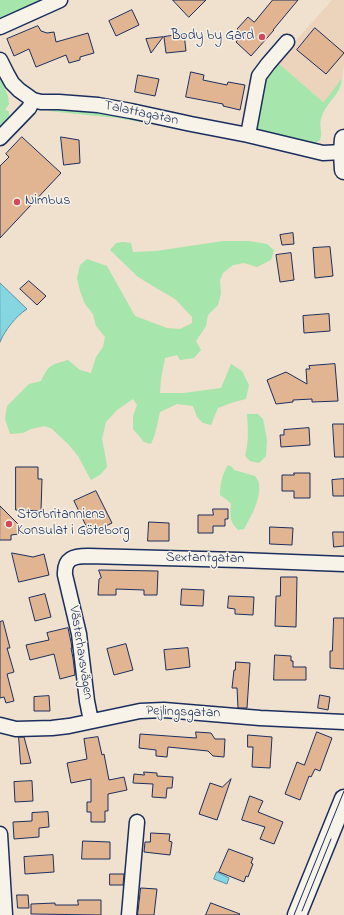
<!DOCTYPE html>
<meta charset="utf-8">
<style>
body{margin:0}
canvas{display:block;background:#f0e0ce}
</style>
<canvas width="344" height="915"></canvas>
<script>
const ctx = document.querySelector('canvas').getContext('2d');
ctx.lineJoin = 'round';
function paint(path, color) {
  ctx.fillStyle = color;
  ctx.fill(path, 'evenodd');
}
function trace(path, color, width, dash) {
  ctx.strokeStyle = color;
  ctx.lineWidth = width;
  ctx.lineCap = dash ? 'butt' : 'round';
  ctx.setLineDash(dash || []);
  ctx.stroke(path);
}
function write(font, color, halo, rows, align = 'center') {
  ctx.font = font + ' "Indie Flower",sans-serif';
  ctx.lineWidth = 3;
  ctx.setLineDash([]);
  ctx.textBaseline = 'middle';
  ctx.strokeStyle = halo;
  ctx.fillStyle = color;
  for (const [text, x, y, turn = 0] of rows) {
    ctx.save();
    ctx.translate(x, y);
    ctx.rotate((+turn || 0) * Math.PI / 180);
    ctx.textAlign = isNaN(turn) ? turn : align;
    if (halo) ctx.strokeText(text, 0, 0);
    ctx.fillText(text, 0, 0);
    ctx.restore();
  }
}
const built = new Path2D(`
 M 332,0 L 344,0 L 344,64 L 342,78 L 327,98 L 323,102 L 277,62 L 282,56 Z`);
const green = new Path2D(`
 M 0,0 L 51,0 L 0,24 Z
 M 277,62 L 323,102 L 327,98 L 342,78 C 341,95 327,101 322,116 C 318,125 323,132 320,140 L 316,143 L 306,141 L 253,128 L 265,78 Z
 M 0,77 L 8,96 L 9,104 L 5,110 L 9,111 L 9,116 L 0,126 Z
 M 52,108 L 83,108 L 182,129 L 117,118 L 48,111 Z
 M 223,241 L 249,241 L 267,244 L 274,250 L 271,260 L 257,267 L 244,263 L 233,265 L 223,273 L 220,280 L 221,293 L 218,305 L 208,315 L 206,326 L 196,341 L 201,350 L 194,358 L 180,360 L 177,355 L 165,358 L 161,379 L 160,393 L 184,393 L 221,388 L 231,364 L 242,371 L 249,385 L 246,399 L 234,402 L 218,408 L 211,425 L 203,423 L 197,417 L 193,406 L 177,404 L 160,412 L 155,434 L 151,444 L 144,442 L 133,429 L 133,416 L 137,405 L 133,399 L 117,410 L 106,422 L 102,439 L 105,454 L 107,467 L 100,475 L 91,480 L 78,456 L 69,445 L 52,429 L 45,426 L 31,429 L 23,433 L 10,434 L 5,419 L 7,406 L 29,384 L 41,381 C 49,364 51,365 68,360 L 80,370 L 91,373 L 96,357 L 103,347 L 105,337 L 96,326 L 93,314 L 85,304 L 80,291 L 77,278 L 80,265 L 87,259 L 107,266 L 135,316 L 167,328 L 180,329 L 192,323 L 192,317 L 175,299 L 146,282 L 137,276 L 110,250 L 116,243 L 123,242 L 131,243 L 133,252 L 156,251 Z
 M 247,414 L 258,414 L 263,419 L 265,429 L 267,440 L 266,456 L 259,463 L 250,461 L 245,456 C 249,441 248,430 247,414 Z
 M 228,465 L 232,467 L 234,470 L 255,476 C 257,479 259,481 259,484 C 261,500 251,516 244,529 L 238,530 C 229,521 230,516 231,504 L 227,500 L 220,495 C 220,484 222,475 228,465 Z`);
const water = new Path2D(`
 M 0,283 L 27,309 C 16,316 5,330 0,342 Z
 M 217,872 L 229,878 L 227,884 L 214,879 Z`);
const building = new Path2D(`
 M 173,0 L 206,0 L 189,17 Z
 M 273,0 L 298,0 L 273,30 L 274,30 L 251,56 L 236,42 L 243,34 L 237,29 L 248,17 L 254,22 Z
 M 132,10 L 139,25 L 116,36 L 109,21 Z
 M 38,26 L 41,31 L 47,33 L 54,32 L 56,42 L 88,33 L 94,53 L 80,57 L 80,60 L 69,63 L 66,55 L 36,67 L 29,49 L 14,56 L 7,39 Z
 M 315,28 L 344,53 L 326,74 L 297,50 Z
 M 184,34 L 186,51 L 166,53 L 164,37 Z
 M 163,37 L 151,53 L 146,39 Z
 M 191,72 L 204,75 L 203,80 L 227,85 L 228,82 L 245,85 L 240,110 L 223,106 L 223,104 L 186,97 Z
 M 138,75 L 159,79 L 155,96 L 135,92 Z
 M 22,137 L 61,173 L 0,238 L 0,166 L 9,157 L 6,154 Z
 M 61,137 L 79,140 L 80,163 L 64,165 Z
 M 293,233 L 294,244 L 282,245 L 280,235 Z
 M 330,247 L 333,276 L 315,278 L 313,248 Z
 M 291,253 L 294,280 L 280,282 L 276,255 Z
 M 29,281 L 46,296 L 37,305 L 20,289 Z
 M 329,314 L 330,331 L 304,333 L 303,316 Z
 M 335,364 L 338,401 L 312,402 L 312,399 L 293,400 L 293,402 L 276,404 L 267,380 L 286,372 L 307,384 L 306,369 L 310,369 L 309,366 Z
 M 333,424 L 344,424 L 344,457 L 335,457 Z
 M 309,428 L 310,445 L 281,447 L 280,435 L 284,435 L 284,430 Z
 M 16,467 L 38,467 L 38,479 L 42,479 L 41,511 L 16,510 Z
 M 294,473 L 310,473 L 310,498 L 294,498 L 294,491 L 282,491 L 282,475 L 294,475 Z
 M 344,479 L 344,496 L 333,496 L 332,480 Z
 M 96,491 L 112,523 L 90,534 L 74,501 Z
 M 0,506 L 19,525 L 19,534 L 11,535 L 11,540 L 0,540 Z
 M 213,509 L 228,509 L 228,519 L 225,519 L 225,526 L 213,526 L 213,533 L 198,533 L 198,515 L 213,515 Z
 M 149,522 L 169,523 L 169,541 L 148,541 Z
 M 270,527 L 293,528 L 292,545 L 270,544 Z
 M 333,532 L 344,532 L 344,546 L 334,547 Z
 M 12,553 L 33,557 L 44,554 L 49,575 L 19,582 Z
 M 99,570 L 158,571 L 157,595 L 144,595 L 144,590 L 116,589 L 116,595 L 98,595 L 99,579 L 101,578 Z
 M 281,577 L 297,577 L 296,627 L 275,626 L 276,596 L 280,596 Z
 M 182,589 L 204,590 L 203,606 L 181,605 Z
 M 45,594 L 51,617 L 35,621 L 29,598 Z
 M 229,596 L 254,597 L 253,615 L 235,614 L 235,609 L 228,608 Z
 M 334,618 L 344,618 L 344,669 L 330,668 L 330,651 L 332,651 Z
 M 3,621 L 10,648 L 7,648 L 14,672 L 7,674 L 14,701 L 6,703 L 4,697 L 0,698 L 0,622 Z
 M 68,628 L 71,642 L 72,648 L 71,648 L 73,658 L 75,675 L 60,679 L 54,654 L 30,660 L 26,645 L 49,640 L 47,633 Z
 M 126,644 L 133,670 L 114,675 L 107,649 Z
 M 188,648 L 190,667 L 166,670 L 164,650 Z
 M 275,655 L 291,656 L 291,661 L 293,661 L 293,667 L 306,667 L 306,680 L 274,680 Z
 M 236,662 L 250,663 L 247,708 L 238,708 L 237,688 L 232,688 L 234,670 L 235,670 Z
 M 320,695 L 330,697 L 328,710 L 318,708 Z
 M 49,696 L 50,711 L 34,711 L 34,697 Z
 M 196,732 L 211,733 L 215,739 L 225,739 L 224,757 L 213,756 L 208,751 L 168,747 L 167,757 L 156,756 L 156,750 L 139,748 L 140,734 L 196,738 Z
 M 317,732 L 332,738 L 320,771 L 315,769 L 311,777 L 309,776 L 300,800 L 285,794 L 297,762 L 304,765 Z
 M 248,735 L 272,737 L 270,768 L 252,767 L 253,747 L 248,747 Z
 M 19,737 L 24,737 L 31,763 L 21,764 Z
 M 98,737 L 102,755 L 104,754 L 109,780 L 124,777 L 127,790 L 108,794 L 108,811 L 105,811 L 105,822 L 91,822 L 91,812 L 87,812 L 87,802 L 91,802 L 91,779 L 71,783 L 67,763 L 87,759 L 84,739 Z
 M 144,772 L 157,773 L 157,776 L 173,777 L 172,788 L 167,788 L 166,798 L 152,797 L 153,784 L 133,783 L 134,774 L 144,775 Z
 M 231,779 L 217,820 L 199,814 L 210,783 L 222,787 Z
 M 32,781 L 33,801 L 15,802 L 14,782 Z
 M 250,796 L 263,801 L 258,812 L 283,822 L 274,844 L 260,839 L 265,827 L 242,820 Z
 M 48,812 L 49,827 L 39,828 L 39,837 L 14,839 L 13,822 L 32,821 L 32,813 Z
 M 151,833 L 170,834 L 169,841 L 172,842 L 170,855 L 144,852 L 145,842 L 150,842 Z
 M 83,841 L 110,842 L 110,859 L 82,859 Z
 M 229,849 L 253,858 L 251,863 L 253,864 L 248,877 L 246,876 L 244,882 L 219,872 Z
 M 53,855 L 54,872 L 25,874 L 24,857 Z
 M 110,874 L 124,874 L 123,885 L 110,885 Z
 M 141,888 L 157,889 L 154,915 L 138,915 Z
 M 17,895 L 28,895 L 29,908 L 18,908 Z
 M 78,900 L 101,900 L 101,915 L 31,914 L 31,904 L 55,903 L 55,905 L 78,905 Z
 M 211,903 L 240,914 L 239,915 L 206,915 Z`);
const minor = new Path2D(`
 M 0,27 L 60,0
 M 0,60 L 7,74 L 12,83 L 19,90 L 33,100 L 41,102 L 59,102 L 98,105 L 131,111 L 191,124 L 248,135 L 323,153 L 343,152
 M 248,135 L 259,76 L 268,64 L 287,42
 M 0,138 L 29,108 L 33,100
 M 91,721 L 87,701 L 79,634 L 65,575 C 64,558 74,556 88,556 L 239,560 L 344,564
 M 0,725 L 16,729 L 52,728 L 69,726 L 140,711 L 164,710 L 260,718 L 344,722
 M 0,834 L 5,915
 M 129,915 L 137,822`);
const tertiary = new Path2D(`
 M 344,139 L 343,152 L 344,170
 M 297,915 L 344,799`);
const tram = new Path2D(`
 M 302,911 L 331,839
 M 294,915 L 344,791`);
const markers = [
 [262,37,4,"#d1495b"],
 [17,202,4,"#d1495b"],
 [9,524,4,"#d1495b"]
];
const poiNames = [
 ["Body by Gard",254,37,"right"],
 ["Nimbus",25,202],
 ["Storbritanniens",17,516],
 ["Konsulat i Göteborg",17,532]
];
const streetNames = [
 ["Talattagatan",141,114,12],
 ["Sextantgatan",205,559,1],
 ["Västerhavsvägen",80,653,81],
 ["Pejlingsgatan",183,713,2]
];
paint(built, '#ecd3bc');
paint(green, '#a6e5ac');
paint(water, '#86d6e1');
trace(water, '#5b93ad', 1);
paint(building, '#e1b591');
trace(building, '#1b2f5e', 1);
trace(minor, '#1b2f5e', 17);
trace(tertiary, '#1b2f5e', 21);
trace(minor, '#f7f3e8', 14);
trace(tertiary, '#f7f3e8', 18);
trace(tram, '#1b2f5e', 1);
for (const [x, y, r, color] of markers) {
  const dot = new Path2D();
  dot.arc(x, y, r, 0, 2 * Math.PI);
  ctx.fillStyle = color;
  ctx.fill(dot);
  trace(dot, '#f7f3e8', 1.5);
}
write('14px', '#1b2f5e', '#f7f3e8', poiNames, 'left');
write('14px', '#1b2f5e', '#f7f3e8', streetNames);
</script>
